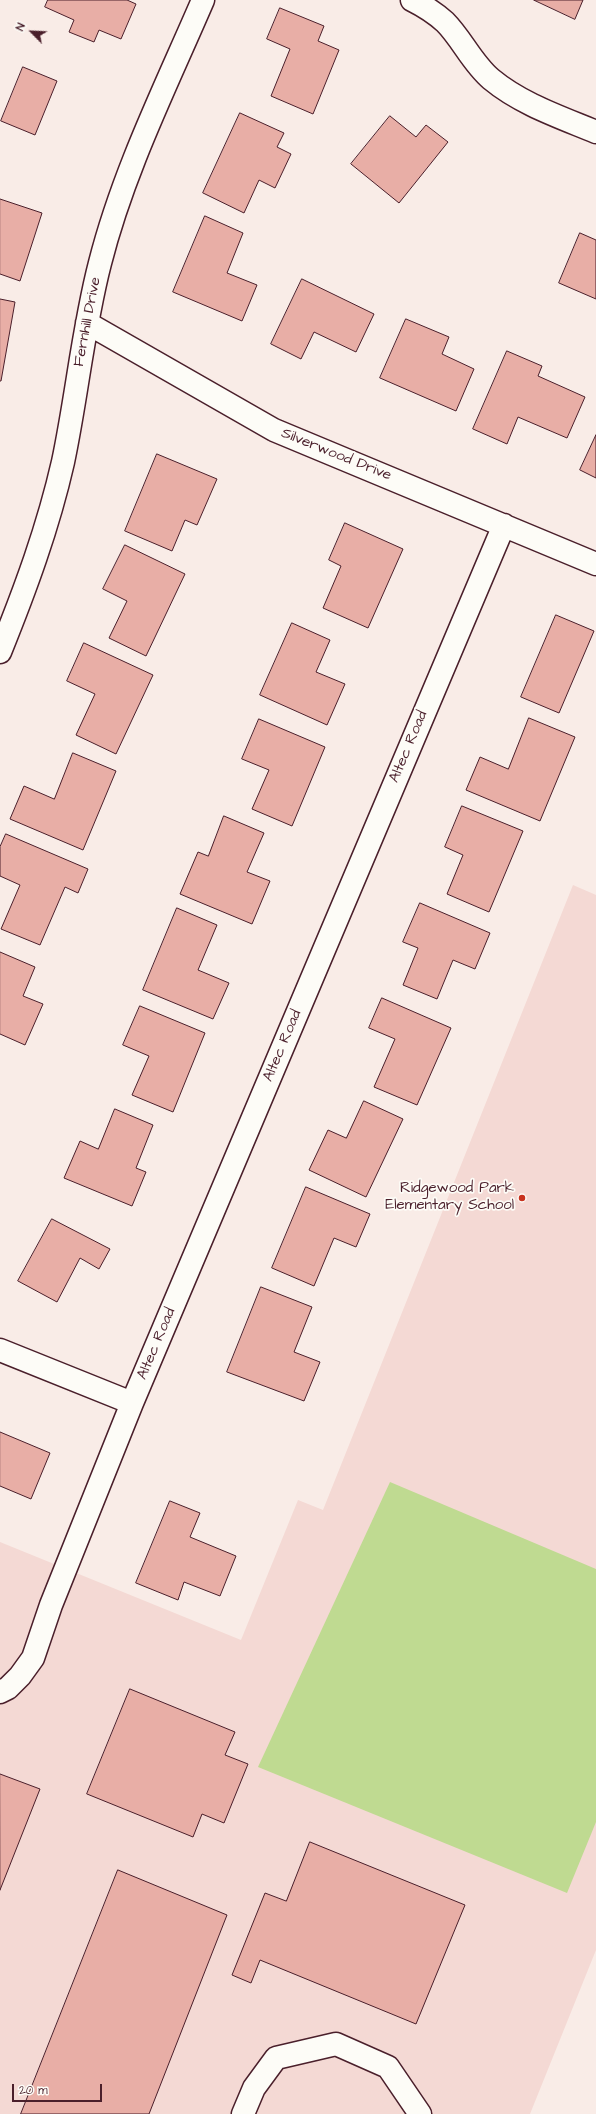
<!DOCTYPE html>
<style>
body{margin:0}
#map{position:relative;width:596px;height:2114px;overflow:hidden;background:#f9ece7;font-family:"Architects Daughter",sans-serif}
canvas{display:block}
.north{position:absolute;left:12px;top:12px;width:40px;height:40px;-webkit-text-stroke:3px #fdfcf7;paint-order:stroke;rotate:294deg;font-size:11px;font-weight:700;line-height:16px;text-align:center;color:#4a1f2b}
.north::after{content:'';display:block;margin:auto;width:14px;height:18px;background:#4a1f2b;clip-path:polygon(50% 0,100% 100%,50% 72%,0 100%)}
.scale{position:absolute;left:12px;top:2084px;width:90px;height:18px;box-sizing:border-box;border:2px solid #4a1f2b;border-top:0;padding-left:5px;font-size:12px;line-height:14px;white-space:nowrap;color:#4a1f2b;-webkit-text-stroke:3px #fdfcf7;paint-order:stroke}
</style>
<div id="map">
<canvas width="596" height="2114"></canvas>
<div class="north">N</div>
<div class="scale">20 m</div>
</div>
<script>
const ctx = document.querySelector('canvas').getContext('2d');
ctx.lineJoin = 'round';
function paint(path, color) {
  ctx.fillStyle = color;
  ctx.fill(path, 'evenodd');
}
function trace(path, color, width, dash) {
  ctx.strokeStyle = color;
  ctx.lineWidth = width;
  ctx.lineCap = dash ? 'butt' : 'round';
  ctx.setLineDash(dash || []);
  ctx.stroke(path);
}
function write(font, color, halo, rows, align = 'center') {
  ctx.font = font + ' "Architects Daughter",sans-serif';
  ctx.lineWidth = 3.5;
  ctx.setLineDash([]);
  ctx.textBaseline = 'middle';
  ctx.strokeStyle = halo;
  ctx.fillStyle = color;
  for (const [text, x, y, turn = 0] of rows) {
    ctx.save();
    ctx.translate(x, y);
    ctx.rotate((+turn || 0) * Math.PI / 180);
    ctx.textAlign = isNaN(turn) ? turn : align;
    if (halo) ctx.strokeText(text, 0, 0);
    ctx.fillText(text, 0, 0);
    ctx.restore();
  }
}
const built = new Path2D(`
 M 573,885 L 596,895 L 596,1950 L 530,2114 L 0,2114 L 0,1542 L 241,1640 L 298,1500 L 323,1510 Z`);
const green = new Path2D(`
 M 390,1482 L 596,1569 L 596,1822 L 567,1893 L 258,1767 Z`);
const building = new Path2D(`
 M 48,0 L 127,0 L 136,4 L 121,39 L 99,30 L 94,42 L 69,32 L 74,20 L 45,7 Z
 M 534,0 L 583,0 L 575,19 Z
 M 280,8 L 324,26 L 318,41 L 339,50 L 313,114 L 271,96 L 290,49 L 267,39 Z
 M 23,67 L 57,81 L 35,135 L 1,121 Z
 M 240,113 L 284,133 L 277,147 L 291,154 L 275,188 L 259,180 L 244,213 L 203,193 Z
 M 390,116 L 416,137 L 426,125 L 448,142 L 399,203 L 351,164 Z
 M 0,199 L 42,213 L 20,281 L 0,274 Z
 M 205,216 L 243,233 L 227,273 L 257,285 L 242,321 L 173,292 Z
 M 580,233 L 596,240 L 596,299 L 559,283 Z
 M 302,279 L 374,314 L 356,352 L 314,332 L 301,359 L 271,344 Z
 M 0,299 L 15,302 L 1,381 L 0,381 Z
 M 406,319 L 449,337 L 442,354 L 474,369 L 456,411 L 380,378 Z
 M 507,351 L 542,366 L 538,376 L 585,397 L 567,438 L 518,417 L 507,444 L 473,429 Z
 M 596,435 L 596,478 L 580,470 Z
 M 157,454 L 217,479 L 197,525 L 185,520 L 172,551 L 125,531 Z
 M 345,523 L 403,549 L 368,628 L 323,608 L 341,566 L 329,560 Z
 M 125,545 L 185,574 L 146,656 L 109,638 L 127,601 L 103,589 Z
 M 556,615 L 594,631 L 559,713 L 521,697 Z
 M 292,623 L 330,640 L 316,672 L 345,684 L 327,725 L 260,695 Z
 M 84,643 L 153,675 L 116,754 L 76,735 L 95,694 L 67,681 Z
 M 529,718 L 575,737 L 540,821 L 466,790 L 480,757 L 508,769 Z
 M 259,719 L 325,747 L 292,826 L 252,809 L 269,770 L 242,759 Z
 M 73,753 L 116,771 L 83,850 L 10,819 L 24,786 L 54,799 Z
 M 462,806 L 523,831 L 489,912 L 447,894 L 463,855 L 445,847 Z
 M 224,816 L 264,833 L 247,872 L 270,881 L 252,924 L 180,894 L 198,852 L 208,856 Z
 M 6,834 L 88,869 L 78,893 L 65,887 L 40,945 L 1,929 L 20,885 L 0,876 L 0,847 Z
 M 420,903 L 490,933 L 475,969 L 453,960 L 437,999 L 403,985 L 418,948 L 403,942 Z
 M 177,908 L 217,925 L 198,970 L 229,983 L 213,1019 L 143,990 Z
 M 0,952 L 35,967 L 23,996 L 43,1004 L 25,1045 L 0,1034 Z
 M 382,998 L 451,1028 L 417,1105 L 374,1087 L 395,1039 L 369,1028 Z
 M 140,1006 L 205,1033 L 173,1112 L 132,1095 L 149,1056 L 123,1045 Z
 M 364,1101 L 403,1119 L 366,1197 L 309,1170 L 328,1130 L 346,1138 Z
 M 115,1109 L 153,1125 L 136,1168 L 146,1172 L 132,1206 L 64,1178 L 80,1141 L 98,1149 Z
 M 306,1187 L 370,1214 L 356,1247 L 334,1238 L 314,1286 L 272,1268 Z
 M 52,1219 L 110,1249 L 99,1269 L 80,1258 L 57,1302 L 18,1281 Z
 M 261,1287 L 312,1307 L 294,1352 L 320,1362 L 304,1401 L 227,1372 Z
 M 0,1432 L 50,1453 L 31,1499 L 0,1486 Z
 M 170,1501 L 200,1513 L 190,1537 L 236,1556 L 220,1596 L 184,1582 L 178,1600 L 136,1583 Z
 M 130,1689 L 235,1732 L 225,1755 L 248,1764 L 224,1823 L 202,1814 L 193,1837 L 87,1794 Z
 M 0,1774 L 40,1789 L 0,1890 Z
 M 310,1842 L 465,1905 L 416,2024 L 260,1960 L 251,1983 L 232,1975 L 265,1893 L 286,1901 Z
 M 118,1870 L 227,1915 L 149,2114 L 21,2114 Z`);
const minor = new Path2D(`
 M 412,0 C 424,6 435,13 445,22 C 462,39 472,63 491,79 C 521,104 560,117 596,132
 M 87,323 L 274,430 L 596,564
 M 0,652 C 25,590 48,528 63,462 C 77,396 83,328 100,263 C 123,172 166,86 203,0
 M 0,1350 L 132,1403
 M 0,1692 L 8,1688 L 20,1676 L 33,1658 L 51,1605 L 132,1403 L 504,525
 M 243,2114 L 254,2088 L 276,2058 L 336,2044 L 388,2067 L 420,2114`);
const markers = [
 [522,1198,4,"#c8321e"]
];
const streetNames = [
 ["Fernhill Drive",88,322,-79],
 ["Silverwood Drive",336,455,22],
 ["Altec Road",409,747,-67],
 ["Altec Road",283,1046,-67],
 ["Altec Road",157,1344,-67]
];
const poiNames = [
 ["Ridgewood Park",514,1189],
 ["Elementary School",514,1206]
];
paint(built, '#f4d9d4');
paint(green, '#bfda91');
paint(building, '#e8aea6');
trace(building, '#4a1f2b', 1);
trace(minor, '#4a1f2b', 25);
trace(minor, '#fdfcf7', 22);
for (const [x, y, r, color] of markers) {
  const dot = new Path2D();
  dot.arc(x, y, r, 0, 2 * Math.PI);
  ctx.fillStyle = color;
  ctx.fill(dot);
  trace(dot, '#fdfcf7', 1.5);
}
write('15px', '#4a1f2b', '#fdfcf7', streetNames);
write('15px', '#4a1f2b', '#fdfcf7', poiNames, 'right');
</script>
